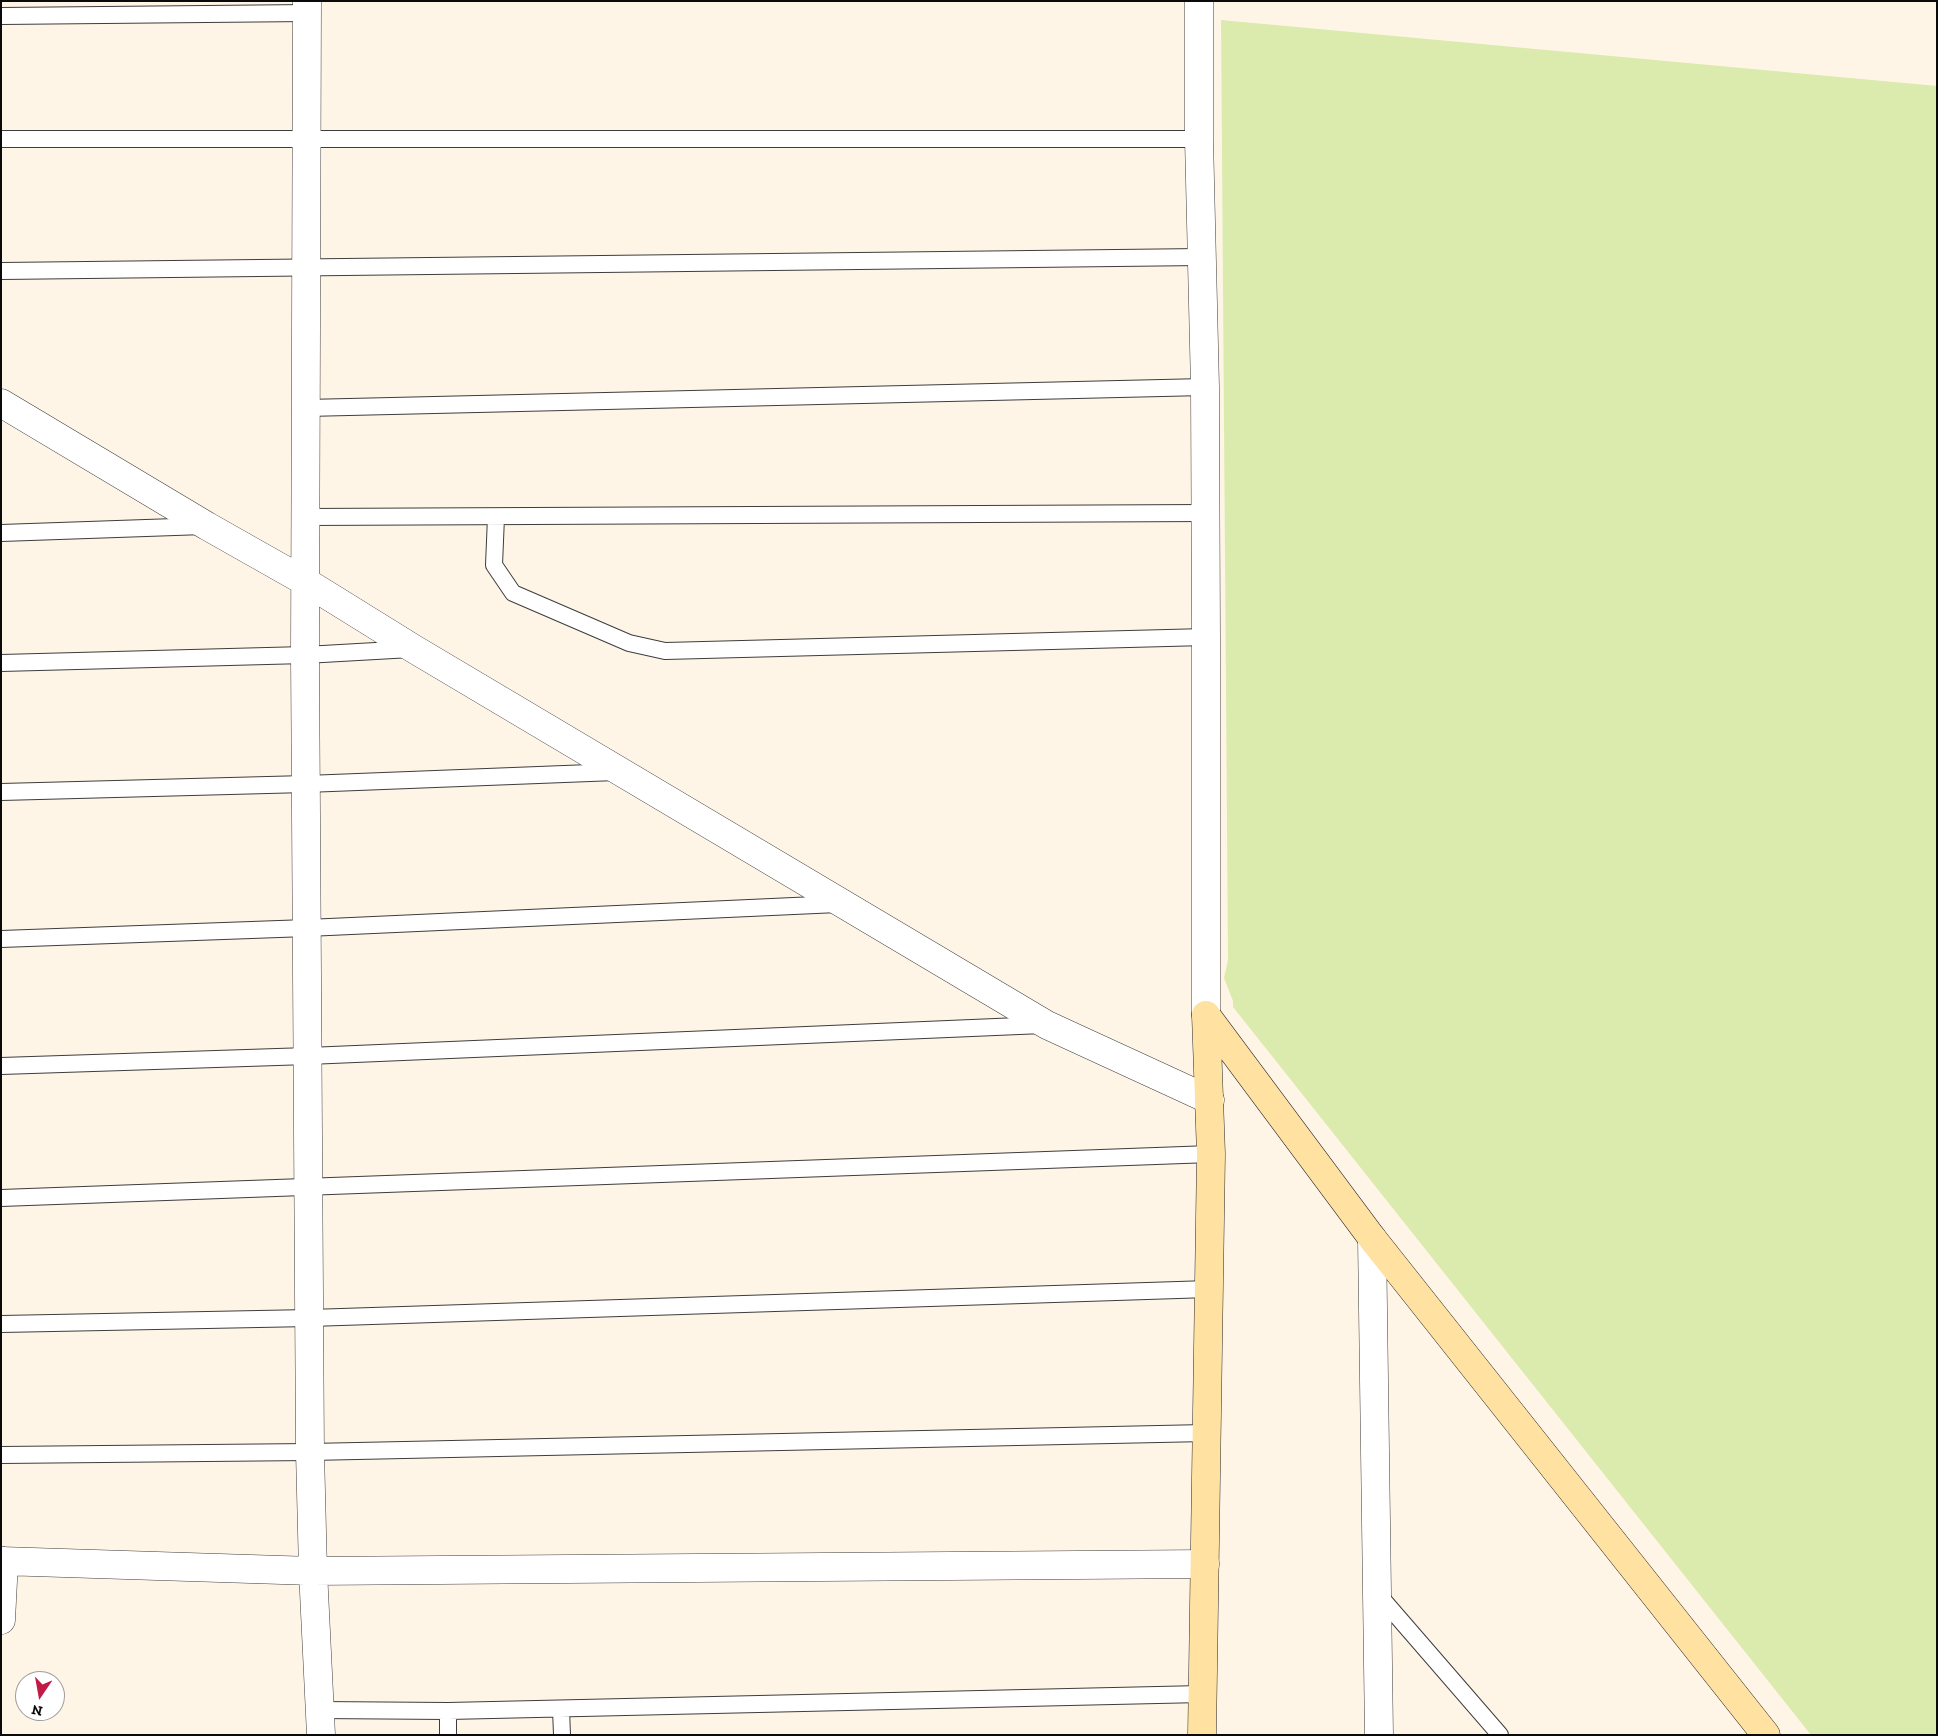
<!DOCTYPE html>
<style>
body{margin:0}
#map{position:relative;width:1938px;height:1736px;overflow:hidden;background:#fff5e6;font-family:"Zilla Slab",serif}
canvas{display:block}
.frame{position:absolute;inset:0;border:2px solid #0a0a0a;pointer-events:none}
.north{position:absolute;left:15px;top:1671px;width:50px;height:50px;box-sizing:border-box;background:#fff;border:1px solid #9d9d9d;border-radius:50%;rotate:192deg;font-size:14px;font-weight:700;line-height:20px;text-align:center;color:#0a0a0a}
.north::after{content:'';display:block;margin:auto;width:18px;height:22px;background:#c11a46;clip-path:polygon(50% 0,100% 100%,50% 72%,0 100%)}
</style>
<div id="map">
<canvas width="1938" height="1736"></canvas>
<div class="frame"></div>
<div class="north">N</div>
</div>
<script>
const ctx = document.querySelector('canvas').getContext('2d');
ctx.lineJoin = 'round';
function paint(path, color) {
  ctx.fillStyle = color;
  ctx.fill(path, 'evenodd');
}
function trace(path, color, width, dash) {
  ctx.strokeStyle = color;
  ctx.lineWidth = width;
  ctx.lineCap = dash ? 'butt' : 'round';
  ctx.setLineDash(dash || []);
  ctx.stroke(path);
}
const green = new Path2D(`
 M 1221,20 L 1937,86 L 1937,1735 L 1811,1735 L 1233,1007 L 1233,1001 L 1224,978 L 1228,960 Z`);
const lane = new Path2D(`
 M 1,16 L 308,13
 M 1,139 L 1199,139
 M 1,271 L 1202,257
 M 306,408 L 1205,387
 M 306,517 L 1206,513
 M 496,517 L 494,565 L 513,593 L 629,643 L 665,651 L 1206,637
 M 1,533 L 204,526
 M 1,663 L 305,655 L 411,649
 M 1,792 L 306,784 L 616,772
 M 1,939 L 307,928 L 838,904
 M 1,1066 L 308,1056 L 1043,1025
 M 1,1198 L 1211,1154
 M 1,1324 L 310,1318 L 1209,1289
 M 1,1455 L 310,1452 L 1206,1433
 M 1377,1593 L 1500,1735
 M 561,1709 L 562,1735
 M 319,1710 L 448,1711 L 1202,1694
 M 448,1735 L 448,1711`);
const street = new Path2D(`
 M 1199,1 L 1199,139 L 1205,387 L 1206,637 L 1206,1015
 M 1,403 L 207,526 L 306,582 L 414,649 L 1047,1025 L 1210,1100
 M 1372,1238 L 1379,1735
 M 1,1561 L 313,1571 L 310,1452 L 305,655 L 307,1
 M 1,1620 L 4,1561
 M 321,1735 L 313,1571 L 1205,1564`);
const secondary = new Path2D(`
 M 1206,1015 L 1372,1238 L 1766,1735
 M 1202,1735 L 1211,1154 L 1206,1015`);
paint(green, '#dbebae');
trace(lane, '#3d3d3d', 18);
trace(street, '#3d3d3d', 29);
trace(secondary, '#2c2c2c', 29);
trace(lane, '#fff', 16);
trace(street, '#fff', 28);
trace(secondary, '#ffe1a1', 28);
</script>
